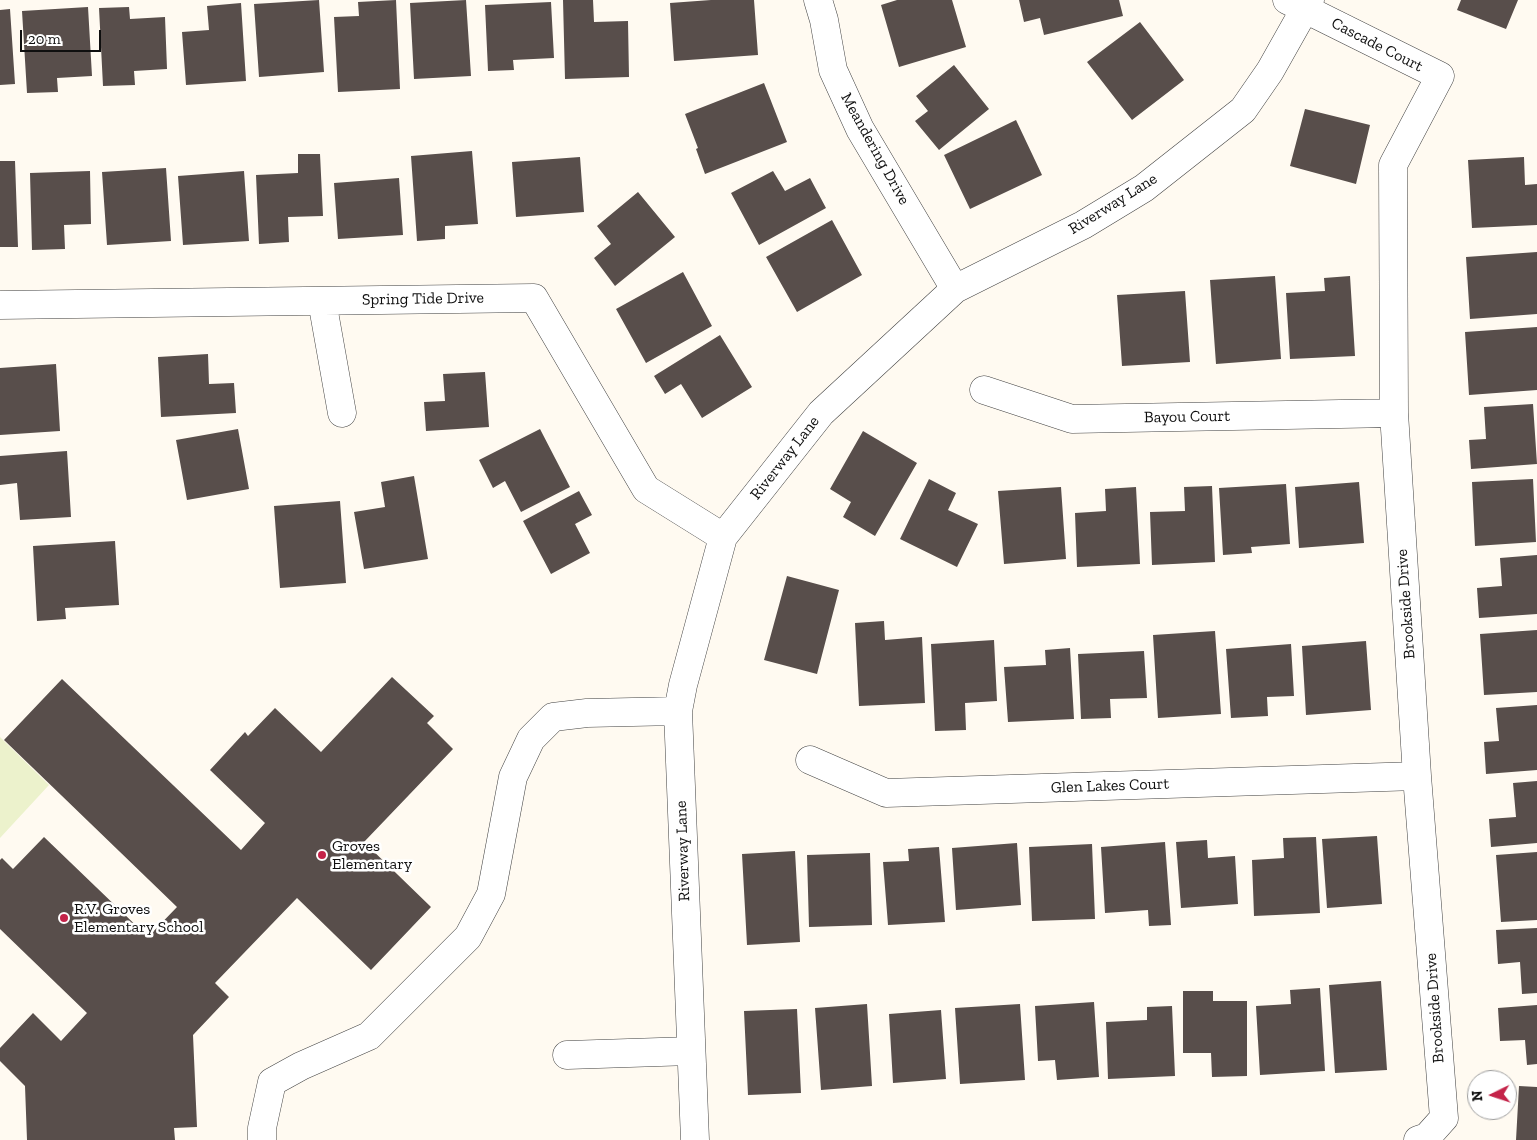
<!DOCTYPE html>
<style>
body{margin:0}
#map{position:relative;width:1537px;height:1140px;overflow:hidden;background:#fffaf1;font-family:"Zilla Slab",serif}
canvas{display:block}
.north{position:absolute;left:1467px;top:1070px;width:50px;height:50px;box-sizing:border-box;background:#fff;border:1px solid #9f9f9f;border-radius:50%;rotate:266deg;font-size:14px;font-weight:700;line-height:20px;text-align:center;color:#0f0f0f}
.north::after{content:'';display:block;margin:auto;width:18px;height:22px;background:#c42349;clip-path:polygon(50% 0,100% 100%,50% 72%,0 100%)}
.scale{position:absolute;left:20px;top:30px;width:81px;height:22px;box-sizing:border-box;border:2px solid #0f0f0f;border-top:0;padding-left:6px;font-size:15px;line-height:18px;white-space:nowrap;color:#0f0f0f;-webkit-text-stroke:4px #fff;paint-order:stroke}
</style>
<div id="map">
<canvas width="1537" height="1140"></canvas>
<div class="north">N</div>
<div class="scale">20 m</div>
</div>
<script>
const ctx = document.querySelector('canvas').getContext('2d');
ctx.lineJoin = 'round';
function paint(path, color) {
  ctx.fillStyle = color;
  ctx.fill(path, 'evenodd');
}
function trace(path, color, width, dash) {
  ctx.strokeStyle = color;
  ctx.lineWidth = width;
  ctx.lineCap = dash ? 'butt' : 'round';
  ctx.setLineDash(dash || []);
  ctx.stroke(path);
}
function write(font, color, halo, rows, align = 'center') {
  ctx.font = font + ' "Zilla Slab",serif';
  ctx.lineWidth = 5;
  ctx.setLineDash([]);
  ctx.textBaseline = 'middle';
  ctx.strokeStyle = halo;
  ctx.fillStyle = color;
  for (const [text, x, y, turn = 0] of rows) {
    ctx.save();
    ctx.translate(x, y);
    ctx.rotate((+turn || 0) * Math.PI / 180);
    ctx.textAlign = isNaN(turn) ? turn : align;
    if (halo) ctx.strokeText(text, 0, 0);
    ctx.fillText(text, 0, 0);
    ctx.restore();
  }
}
const pitch = new Path2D(`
 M 0,737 L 49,785 L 0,838 Z`);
const building = new Path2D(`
 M 319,0 L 324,72 L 259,77 L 254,4 Z
 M 396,0 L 400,89 L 338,92 L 334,17 L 359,16 L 358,2 Z
 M 466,0 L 471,76 L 414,79 L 410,3 Z
 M 563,0 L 593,0 L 594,22 L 628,21 L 629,77 L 565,79 Z
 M 711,0 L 754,0 L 758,55 L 674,61 L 670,3 Z
 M 897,0 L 952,0 L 966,47 L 899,67 L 881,5 Z
 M 1019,0 L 1119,0 L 1123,16 L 1044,35 L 1040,18 L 1024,22 Z
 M 1461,0 L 1518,0 L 1506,29 L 1457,10 Z
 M 551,2 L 554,58 L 513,60 L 514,70 L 488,71 L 485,5 Z
 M 241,3 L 246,81 L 186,85 L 182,32 L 209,30 L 207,6 Z
 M 88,7 L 92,76 L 57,78 L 58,92 L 27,93 L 22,11 Z
 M 129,7 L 130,19 L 165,17 L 167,69 L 134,71 L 135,85 L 103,86 L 99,8 Z
 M 10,9 L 15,84 L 0,85 L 0,10 Z
 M 1140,22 L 1184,80 L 1132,120 L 1087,62 Z
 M 954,65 L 989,109 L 939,150 L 915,121 L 928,111 L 916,96 Z
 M 764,83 L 787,142 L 705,174 L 696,149 L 698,148 L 685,114 Z
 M 1305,109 L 1370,125 L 1356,184 L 1290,166 Z
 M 1016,120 L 1042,175 L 970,209 L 944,155 Z
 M 472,151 L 478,224 L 445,226 L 445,239 L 417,241 L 411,156 Z
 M 298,154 L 320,154 L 323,216 L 288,217 L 289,242 L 259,244 L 256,175 L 298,173 Z
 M 580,157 L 584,212 L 516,217 L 512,162 Z
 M 1524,157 L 1525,185 L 1537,184 L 1537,225 L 1472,228 L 1468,160 Z
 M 0,161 L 15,161 L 18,247 L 0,247 Z
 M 166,168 L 171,241 L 107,245 L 102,172 Z
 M 90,171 L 91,224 L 64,225 L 65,249 L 32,250 L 30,173 Z
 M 244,171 L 249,241 L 183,245 L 178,176 Z
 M 773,171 L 785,191 L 810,178 L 826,208 L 759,245 L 731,193 Z
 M 399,178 L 403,235 L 338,239 L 334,183 Z
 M 638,192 L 675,237 L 615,286 L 594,258 L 611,244 L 597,226 Z
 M 832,220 L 862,275 L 797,312 L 766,257 Z
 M 1537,252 L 1537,314 L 1470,319 L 1466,257 Z
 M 683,272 L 712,326 L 646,363 L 616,309 Z
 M 1275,276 L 1281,359 L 1216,364 L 1210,280 Z
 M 1350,276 L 1355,356 L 1290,359 L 1286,293 L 1325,291 L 1324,278 Z
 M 1185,291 L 1190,362 L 1122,366 L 1117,295 Z
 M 1537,327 L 1537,390 L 1469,395 L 1465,332 Z
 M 720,335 L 752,387 L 702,418 L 681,384 L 665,394 L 654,376 Z
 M 208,354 L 209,384 L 234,383 L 236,413 L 161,417 L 158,357 Z
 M 56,364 L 60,431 L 0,435 L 0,368 Z
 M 485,372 L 489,427 L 426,431 L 424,402 L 445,401 L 443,374 Z
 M 1533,404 L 1537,464 L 1471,469 L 1469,440 L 1486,439 L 1484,407 Z
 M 238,429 L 249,489 L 187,500 L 176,440 Z
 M 540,429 L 570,487 L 521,512 L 505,481 L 493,488 L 479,460 Z
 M 863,431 L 917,463 L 875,536 L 843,517 L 851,502 L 830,489 Z
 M 67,451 L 71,517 L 20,520 L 17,483 L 0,485 L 0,456 Z
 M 414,476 L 428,559 L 364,569 L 354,512 L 385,507 L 381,482 Z
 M 929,479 L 956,493 L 948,510 L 978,524 L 957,567 L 900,539 Z
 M 1533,479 L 1536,542 L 1475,546 L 1472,482 Z
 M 1359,482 L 1364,543 L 1299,548 L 1295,487 Z
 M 1286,484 L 1290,544 L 1251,547 L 1252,553 L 1223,555 L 1219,488 Z
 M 1212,486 L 1215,562 L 1152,565 L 1150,512 L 1185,511 L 1184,487 Z
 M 1061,487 L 1066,559 L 1004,564 L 998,491 Z
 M 1136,487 L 1140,564 L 1077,567 L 1075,513 L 1106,511 L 1105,489 Z
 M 579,491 L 592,515 L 575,524 L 590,553 L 551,574 L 523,521 Z
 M 340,501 L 346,583 L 280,588 L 274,506 Z
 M 115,541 L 119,605 L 65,608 L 66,619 L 37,621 L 33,546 Z
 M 1537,555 L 1537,614 L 1479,618 L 1477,588 L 1502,586 L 1500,558 Z
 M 787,576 L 839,590 L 817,674 L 764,660 Z
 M 884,621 L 885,640 L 922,637 L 925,703 L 859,706 L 855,623 Z
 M 1537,630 L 1537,692 L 1484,695 L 1480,634 Z
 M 1215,631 L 1221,714 L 1158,718 L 1153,635 Z
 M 994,640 L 997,701 L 965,703 L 966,730 L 935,731 L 931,644 Z
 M 1366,641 L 1371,710 L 1306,715 L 1302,646 Z
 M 1291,644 L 1294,696 L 1267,697 L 1268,716 L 1231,718 L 1226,649 Z
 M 1070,648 L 1074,719 L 1008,722 L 1004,667 L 1046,665 L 1045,650 Z
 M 1144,651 L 1147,698 L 1110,699 L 1111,718 L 1081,719 L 1078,654 Z
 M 392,677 L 434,716 L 427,723 L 453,749 L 364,842 L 431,907 L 371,970 L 297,898 L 215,983 L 229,997 L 193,1035 L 197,1127 L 174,1128 L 175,1140 L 27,1140 L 25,1086 L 0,1061 L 0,1048 L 33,1013 L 61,1041 L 87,1013 L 0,929 L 0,860 L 2,858 L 13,869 L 44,837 L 148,937 L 177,907 L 4,740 L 62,679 L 241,850 L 265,823 L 210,770 L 245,732 L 248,736 L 275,708 L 321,752 Z
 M 1537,705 L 1537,770 L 1486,774 L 1484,742 L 1499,741 L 1496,708 Z
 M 1537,781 L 1537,843 L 1491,847 L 1489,819 L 1516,817 L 1513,783 Z
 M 1377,836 L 1382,904 L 1327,908 L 1322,839 Z
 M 1316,837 L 1320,913 L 1254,916 L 1252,860 L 1284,858 L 1283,838 Z
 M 1207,840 L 1208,858 L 1235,856 L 1238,904 L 1181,908 L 1176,842 Z
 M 1165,842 L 1171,925 L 1149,926 L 1148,910 L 1105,913 L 1101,847 Z
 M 1017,843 L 1021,905 L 956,910 L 952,848 Z
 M 1092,844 L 1095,919 L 1032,921 L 1029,847 Z
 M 939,847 L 945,922 L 888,925 L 883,862 L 909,861 L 908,849 Z
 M 795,851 L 800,942 L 747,945 L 742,854 Z
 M 1537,852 L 1537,920 L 1501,922 L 1496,855 Z
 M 870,853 L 872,925 L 809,927 L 807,855 Z
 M 1537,928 L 1537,993 L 1522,994 L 1520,962 L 1498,964 L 1496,930 Z
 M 1381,981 L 1387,1070 L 1335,1073 L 1329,985 Z
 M 1320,988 L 1325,1071 L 1260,1075 L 1256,1006 L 1291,1004 L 1290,990 Z
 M 1183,991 L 1213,991 L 1213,1001 L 1247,1001 L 1247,1076 L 1212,1077 L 1211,1053 L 1183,1053 Z
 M 1094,1002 L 1099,1077 L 1057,1080 L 1055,1060 L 1038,1061 L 1035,1006 Z
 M 867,1004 L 872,1086 L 821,1090 L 815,1008 Z
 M 1020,1004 L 1025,1080 L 960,1084 L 955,1008 Z
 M 1537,1005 L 1537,1064 L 1527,1065 L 1525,1040 L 1500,1041 L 1498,1008 Z
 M 1172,1006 L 1175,1076 L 1108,1079 L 1106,1022 L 1147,1020 L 1147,1007 Z
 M 797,1009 L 801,1093 L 748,1095 L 744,1011 Z
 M 941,1010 L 946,1079 L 893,1083 L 889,1014 Z
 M 1519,1086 L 1537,1087 L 1537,1140 L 1516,1140 Z`);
const minor = new Path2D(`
 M 818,0 L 824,20 L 833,70 L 860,129 L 955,289
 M 1287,0 L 1440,76 L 1393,165 L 1394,413 L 1417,776 L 1444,1118 L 1427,1137 L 1418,1140
 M 322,301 L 342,413
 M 0,305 L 534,298 L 646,489 L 723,537
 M 984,390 L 1072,419 L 1394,413
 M 810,760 L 886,793 L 1417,776
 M 567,1055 L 691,1051
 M 262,1140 L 262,1128 L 272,1082 L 301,1066 L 369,1036 L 468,937 L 491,894 L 513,777 L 531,739 L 553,717 L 587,713 L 678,711
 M 695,1140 L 678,711 L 683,685 L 723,537 L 821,413 L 955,289 L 1083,225 L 1144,188 L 1243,110 L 1270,71 L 1310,0`);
const markers = [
 [322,855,5,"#c42349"],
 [64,918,5,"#c42349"]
];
const streetNames = [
 ["Cascade Court",1377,45,27],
 ["Meandering Drive",875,149,61],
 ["Riverway Lane",1113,204,-32],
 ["Spring Tide Drive",423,299,-1],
 ["Bayou Court",1187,417,-1],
 ["Riverway Lane",785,458,-52],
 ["Brookside Drive",1406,604,-94],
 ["Glen Lakes Court",1110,786,-2],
 ["Riverway Lane",683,851,-92],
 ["Brookside Drive",1435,1008,-94]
];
const poiNames = [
 ["Groves",332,846],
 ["Elementary",332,864],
 ["R.V. Groves",74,909],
 ["Elementary School",74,927]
];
paint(pitch, '#ecf2cc');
paint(building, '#584e4b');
trace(minor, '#424242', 29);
trace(minor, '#fff', 28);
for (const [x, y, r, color] of markers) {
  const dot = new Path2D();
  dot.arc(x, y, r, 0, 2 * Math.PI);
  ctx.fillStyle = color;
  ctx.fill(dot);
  trace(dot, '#fff', 2);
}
write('16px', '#0f0f0f', '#fff', streetNames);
write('16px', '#0f0f0f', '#fff', poiNames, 'left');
</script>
